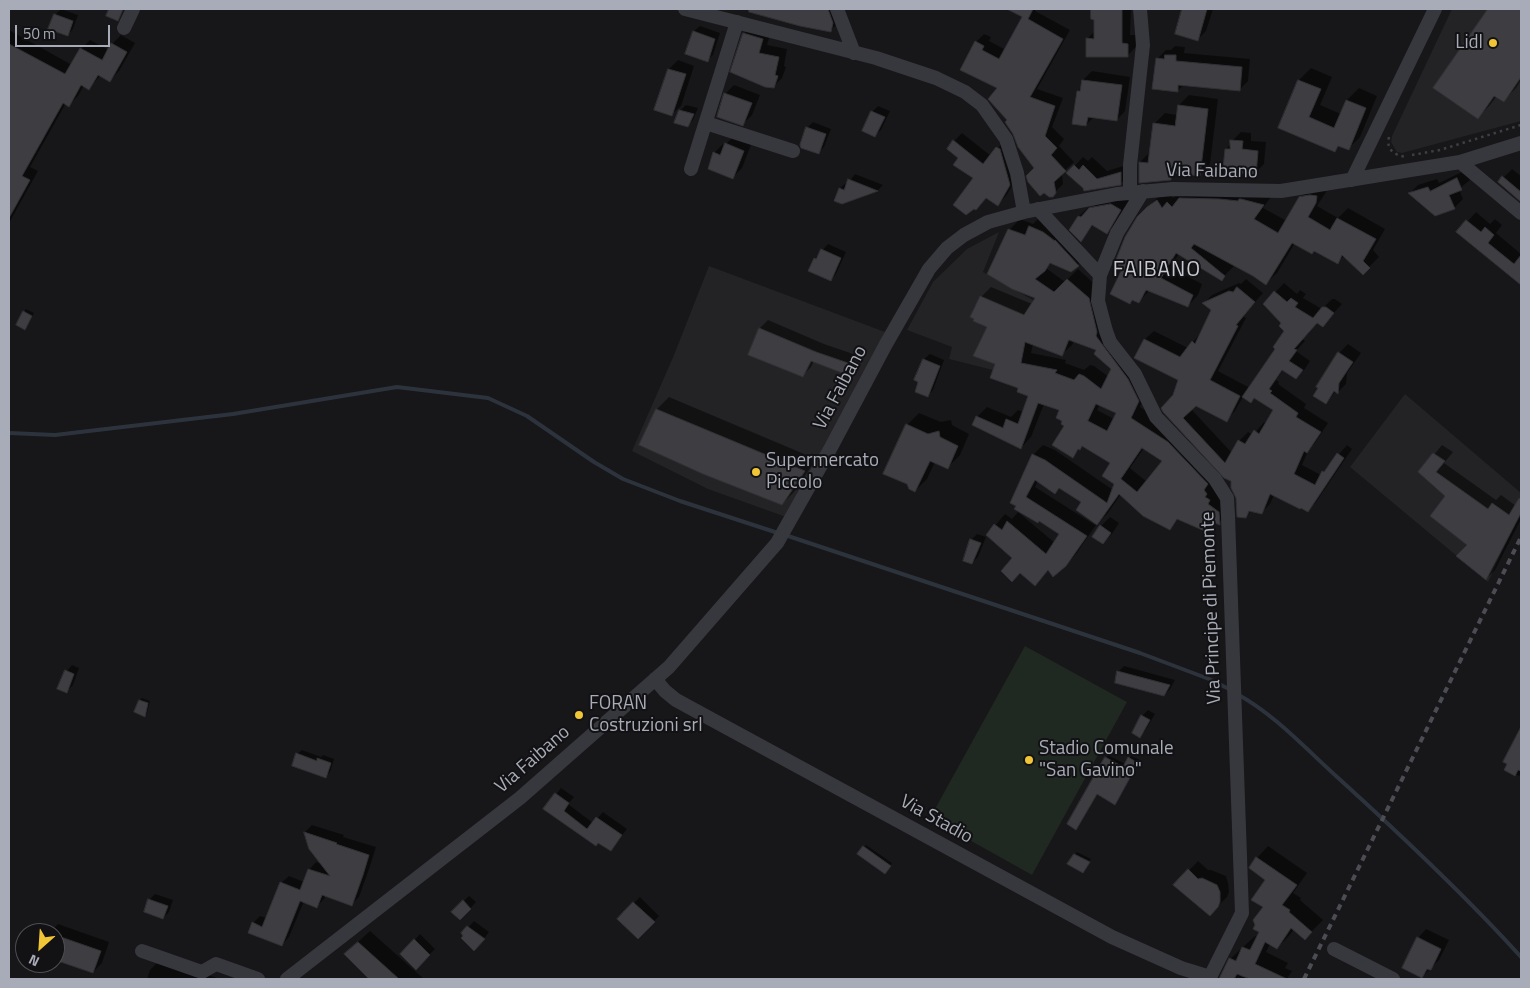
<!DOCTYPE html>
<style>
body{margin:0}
#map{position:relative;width:1530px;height:988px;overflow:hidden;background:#171618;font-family:"Titillium Web",sans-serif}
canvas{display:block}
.frame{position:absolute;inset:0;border:10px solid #a8acb8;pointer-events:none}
.north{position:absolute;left:15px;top:923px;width:50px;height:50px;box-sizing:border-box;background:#121113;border:1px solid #4e4f55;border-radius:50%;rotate:206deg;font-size:14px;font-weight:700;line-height:20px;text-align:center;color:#a8acb8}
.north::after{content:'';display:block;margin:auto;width:18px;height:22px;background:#f1c636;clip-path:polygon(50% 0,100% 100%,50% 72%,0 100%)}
.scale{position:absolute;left:15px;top:25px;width:95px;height:22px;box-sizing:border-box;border:2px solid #a8acb8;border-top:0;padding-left:6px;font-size:15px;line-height:18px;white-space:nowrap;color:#a8acb8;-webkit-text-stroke:4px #121113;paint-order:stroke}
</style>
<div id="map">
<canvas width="1530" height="988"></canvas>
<div class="frame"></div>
<div class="north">N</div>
<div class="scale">50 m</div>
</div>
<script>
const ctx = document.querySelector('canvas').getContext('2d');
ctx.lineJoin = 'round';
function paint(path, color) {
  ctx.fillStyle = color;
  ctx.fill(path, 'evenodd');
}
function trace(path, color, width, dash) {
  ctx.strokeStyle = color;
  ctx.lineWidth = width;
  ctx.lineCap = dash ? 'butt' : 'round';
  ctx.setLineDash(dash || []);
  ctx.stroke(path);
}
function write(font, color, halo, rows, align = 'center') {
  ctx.font = font + ' "Titillium Web",sans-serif';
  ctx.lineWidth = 4;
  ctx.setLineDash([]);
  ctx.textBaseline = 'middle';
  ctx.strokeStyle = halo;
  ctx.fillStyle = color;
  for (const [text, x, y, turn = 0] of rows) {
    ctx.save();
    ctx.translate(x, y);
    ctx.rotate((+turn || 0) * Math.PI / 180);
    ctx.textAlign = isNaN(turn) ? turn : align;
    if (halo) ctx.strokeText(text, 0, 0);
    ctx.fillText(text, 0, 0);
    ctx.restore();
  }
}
const built = new Path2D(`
 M 1452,9 L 1521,9 L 1521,121 L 1402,153 L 1397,152 L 1391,142 L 1392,136 Z
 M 999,232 L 983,272 L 1033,300 L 1005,373 L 949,359 L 952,347 L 907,330 L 933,282 L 967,249 Z
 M 709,266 L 885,332 L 786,517 L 708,489 L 632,451 L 674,355 Z
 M 1405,394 L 1521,493 L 1521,512 L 1488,582 L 1350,467 Z`);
const green = new Path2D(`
 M 1025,646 L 1127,702 L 1032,875 L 930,818 Z`);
const shadow = new Path2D(`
 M 61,9 L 78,15 L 73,29 L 68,35 L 55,15 Z
 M 769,9 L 838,9 L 838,23 L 831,30 L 767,16 Z
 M 1010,9 L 1036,9 L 1035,11 L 1070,30 L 1037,89 L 1063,98 L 1052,127 L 1064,139 L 1059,146 L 1074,162 L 1062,173 L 1063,184 L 1052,195 L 1008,120 L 999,88 L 976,42 L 984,34 L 991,37 L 989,41 L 1006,50 L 1024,16 Z
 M 1093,9 L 1131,9 L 1130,35 L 1137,35 L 1136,47 L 1127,56 L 1087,39 L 1095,31 L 1096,18 L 1092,18 Z
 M 1184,9 L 1213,9 L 1206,31 L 1197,40 L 1176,33 Z
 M 1489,9 L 1521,9 L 1521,80 L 1516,88 L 1504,100 L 1497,96 L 1490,105 L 1478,117 L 1435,88 Z
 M 753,25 L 771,31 L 767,45 L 787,49 L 784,66 L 786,67 L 782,78 L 773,87 L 744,34 Z
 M 700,26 L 720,33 L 713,55 L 707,60 L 687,53 L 694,31 Z
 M 9,30 L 72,65 L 81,49 L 90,40 L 109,50 L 112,44 L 121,35 L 135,43 L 119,71 L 110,80 L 101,75 L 89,88 L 84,85 L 78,96 L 69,105 L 66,103 L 30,167 L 38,171 L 9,223 Z
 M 1175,46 L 1185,47 L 1184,53 L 1250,59 L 1248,81 L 1239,90 L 1184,85 L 1177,91 L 1157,59 L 1166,50 L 1171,50 Z
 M 678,60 L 694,66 L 681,106 L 672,114 L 656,109 L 669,69 Z
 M 1311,68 L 1332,77 L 1320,105 L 1341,114 L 1347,100 L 1359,88 L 1377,96 L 1360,137 L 1348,149 L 1340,145 L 1335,151 L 1280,127 L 1299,80 Z
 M 1092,71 L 1130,77 L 1125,111 L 1117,120 L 1094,117 L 1086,125 L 1078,91 L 1082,87 L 1083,80 Z
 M 734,85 L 760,95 L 752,115 L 743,124 L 725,94 Z
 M 1189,95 L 1218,99 L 1210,164 L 1200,175 L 1177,172 L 1170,179 L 1140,182 L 1140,162 L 1151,151 L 1154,124 L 1165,113 L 1177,115 L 1179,105 Z
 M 686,105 L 698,108 L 693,120 L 687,126 L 680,111 Z
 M 878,106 L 890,111 L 881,130 L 875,135 L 872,112 Z
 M 813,122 L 831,129 L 824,147 L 818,153 L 807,128 Z
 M 1241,132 L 1251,133 L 1251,141 L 1266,142 L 1264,164 L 1255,173 L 1226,149 L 1231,144 L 1232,141 Z
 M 962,133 L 991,156 L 1006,139 L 1018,176 L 1006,196 L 998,204 L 975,178 L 959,158 L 954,141 Z
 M 735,135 L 752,142 L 742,168 L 733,177 L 714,153 L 723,144 L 725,145 Z
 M 1083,157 L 1088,161 L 1092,157 L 1107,171 L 1130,164 L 1130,174 L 1121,183 L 1085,190 L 1068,173 Z
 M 1512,169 L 1521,176 L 1521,200 L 1499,182 Z
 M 1466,170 L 1470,180 L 1459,189 L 1463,199 L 1454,208 L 1436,214 L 1410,193 L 1418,185 L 1437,179 L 1439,183 Z
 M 855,174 L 883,185 L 878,190 L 842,202 L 836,200 L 840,188 L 846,183 L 848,183 Z
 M 1327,186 L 1326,192 L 1317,206 L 1338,218 L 1348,208 L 1385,229 L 1373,250 L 1379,257 L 1363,273 L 1344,256 L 1337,262 L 1315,250 L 1295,243 L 1277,273 L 1266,283 L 1235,265 L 1221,279 L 1179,254 L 1170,267 L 1202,284 L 1198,295 L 1188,306 L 1150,290 L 1138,302 L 1123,271 L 1148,207 L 1159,196 L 1168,191 L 1173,198 L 1179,193 L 1182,196 L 1191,188 L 1273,194 L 1263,208 L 1287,221 L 1300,198 L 1311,187 Z
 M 1120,196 L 1129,201 L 1116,223 L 1107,232 L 1094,224 L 1081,240 L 1071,229 L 1079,216 L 1088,208 L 1091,209 L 1100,200 Z
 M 1476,212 L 1490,224 L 1495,219 L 1502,225 L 1496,233 L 1521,254 L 1521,284 L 1458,232 Z
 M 1041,216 L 1089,255 L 1071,270 L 1052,262 L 1046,268 L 1065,282 L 1078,269 L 1099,288 L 1105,325 L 1148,390 L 1140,407 L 1178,432 L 1229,513 L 1219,523 L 1216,522 L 1207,531 L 1179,518 L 1169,528 L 1121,494 L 1108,513 L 1096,525 L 1076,554 L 1066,565 L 1049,569 L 1035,584 L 1014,558 L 987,535 L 1005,514 L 1012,519 L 1018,512 L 1055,543 L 1061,534 L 1039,520 L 1016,509 L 1033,455 L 1043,445 L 1055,450 L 1113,490 L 1116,483 L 1112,463 L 1083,445 L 1072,456 L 1066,425 L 1063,420 L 1061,409 L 1044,404 L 1031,437 L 1021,448 L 977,417 L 987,407 L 1011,417 L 1018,410 L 1024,412 L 1030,396 L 1019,387 L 996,363 L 981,297 L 991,287 L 1032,304 L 1037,298 L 1009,230 L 1020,219 L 1033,224 ZM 1074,341 L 1098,350 L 1113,369 L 1109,377 L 1094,366 L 1090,365 L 1084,370 L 1065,363 L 1066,360 L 1031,353 L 1033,344 L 1061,355 L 1072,345 ZM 1100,405 L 1118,413 L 1114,419 L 1097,410 ZM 1144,448 L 1164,461 L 1147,482 L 1130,468 ZM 1038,481 L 1055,493 L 1060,488 L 1083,502 L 1097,523 L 1095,525 L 1035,487 Z
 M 828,244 L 846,252 L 836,274 L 831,280 L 815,259 Z
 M 1246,279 L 1263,293 L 1243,316 L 1246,318 L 1218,371 L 1250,388 L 1277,349 L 1286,330 L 1283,323 L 1264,304 L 1284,283 L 1297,294 L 1300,290 L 1306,294 L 1303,298 L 1322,309 L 1332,299 L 1335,299 L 1342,304 L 1323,325 L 1318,321 L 1302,339 L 1305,341 L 1296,351 L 1310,361 L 1305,369 L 1296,378 L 1283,370 L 1276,380 L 1279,382 L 1278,384 L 1306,404 L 1304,408 L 1328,423 L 1315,443 L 1309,449 L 1302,465 L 1321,475 L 1347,445 L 1352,449 L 1316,502 L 1308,511 L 1274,495 L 1270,504 L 1261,513 L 1252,510 L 1245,517 L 1232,481 L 1164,411 L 1174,396 L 1179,380 L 1135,358 L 1145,339 L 1154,331 L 1188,348 L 1201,333 L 1213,310 L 1204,303 L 1212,295 L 1239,283 L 1241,284 ZM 1243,397 L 1251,401 L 1255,397 L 1275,410 L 1267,424 L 1264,422 L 1253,435 L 1248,432 L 1239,441 L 1232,453 L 1191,409 L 1196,404 L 1226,420 L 1235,411 Z
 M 26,309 L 34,313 L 27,326 L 24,312 Z
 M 768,320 L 824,344 L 856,355 L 853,365 L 844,373 L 814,361 L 811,367 L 803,375 L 749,354 L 760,328 Z
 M 1348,344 L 1361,353 L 1347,373 L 1346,384 L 1338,392 L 1336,391 L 1326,403 L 1339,353 Z
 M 930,354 L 944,360 L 933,390 L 928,396 L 920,381 L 916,380 L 924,359 Z
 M 669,397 L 816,459 L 794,492 L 782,504 L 641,444 L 657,409 Z
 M 919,413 L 941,422 L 951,420 L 952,425 L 969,434 L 960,455 L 948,467 L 935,462 L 927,479 L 915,491 L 907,425 Z
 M 1442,445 L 1453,452 L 1444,463 L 1496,500 L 1501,495 L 1516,506 L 1521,498 L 1521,519 L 1495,570 L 1486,579 L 1468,544 L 1446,496 L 1420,472 Z
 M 1110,517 L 1119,523 L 1112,534 L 1103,543 L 1101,526 Z
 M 977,534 L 986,537 L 978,557 L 972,563 L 971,540 Z
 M 72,665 L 79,668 L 73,685 L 67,691 L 67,671 Z
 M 1124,666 L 1175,680 L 1170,689 L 1164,695 L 1118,672 Z
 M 142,698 L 150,701 L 147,713 L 145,716 L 140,700 Z
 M 1148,710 L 1155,714 L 1145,731 L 1140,736 L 1142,716 Z
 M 1521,730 L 1521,774 L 1519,776 L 1506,769 L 1509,763 L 1505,761 Z
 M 302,750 L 321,757 L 323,755 L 334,759 L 330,772 L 325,777 L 297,754 Z
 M 1108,755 L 1125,764 L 1131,756 L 1140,760 L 1115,804 L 1106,758 Z
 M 561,788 L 574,797 L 568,804 L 593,823 L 603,812 L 627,829 L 611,849 L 545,809 Z
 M 312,825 L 344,835 L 343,837 L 376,847 L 370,866 L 359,897 L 351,905 L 326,895 L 324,899 L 317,906 L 304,901 L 289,937 L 282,945 L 253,923 L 260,916 L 267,918 L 281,883 L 289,876 L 304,882 L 309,870 L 316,862 L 322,864 L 311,848 L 305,832 Z
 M 866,845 L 892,863 L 888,870 L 864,847 Z
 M 1268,846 L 1307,873 L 1293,893 L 1301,898 L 1300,900 L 1323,920 L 1305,938 L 1294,929 L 1289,936 L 1277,948 L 1270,944 L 1266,952 L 1288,963 L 1285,968 L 1292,971 L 1287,979 L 1220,979 L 1230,959 L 1255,936 L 1258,937 L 1260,931 L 1267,879 L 1257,858 Z
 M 1077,852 L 1091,859 L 1085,869 L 1075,854 Z
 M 1198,861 L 1208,870 L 1211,870 L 1226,876 L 1228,883 L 1229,892 L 1227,897 L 1210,914 L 1175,885 Z
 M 155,894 L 173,900 L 169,912 L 163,918 L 149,900 Z
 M 469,896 L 476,902 L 466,913 L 453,912 Z
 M 640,897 L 659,916 L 638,938 L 618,919 Z
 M 474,921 L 489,932 L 480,944 L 463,933 Z
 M 58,924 L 109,942 L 102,963 L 93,972 L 55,959 L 55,933 L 49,933 Z
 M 1426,929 L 1449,940 L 1439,960 L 1422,977 L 1418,938 Z
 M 370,931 L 424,979 L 370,979 L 345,954 Z
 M 420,934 L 435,949 L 416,968 L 402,954 Z
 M 162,958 L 220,979 L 147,979 L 150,970 Z`);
const stream = new Path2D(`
 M 9,433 L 55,435 L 233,414 L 397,387 L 488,398 L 527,416 L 594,462 L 623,479 L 680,501 L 778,533
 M 785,535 L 1140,653 L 1209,679 L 1231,690
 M 1237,694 C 1274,714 1305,748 1336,776 C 1400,834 1463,893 1521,957`);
const building = new Path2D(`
 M 109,9 L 123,9 L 118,21 L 106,16 Z
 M 749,9 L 828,9 L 833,23 L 831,32 L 800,26 L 749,12 Z
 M 1007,9 L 1033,9 L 1028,19 L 1063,39 L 1030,97 L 1055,106 L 1045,136 L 1057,148 L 1051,155 L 1066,171 L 1054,182 L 1056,193 L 1053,197 L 1049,197 L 1044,193 L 1040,196 L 1028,182 L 1026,176 L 1034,168 L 1018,147 L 1013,134 L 1005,122 L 1007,120 L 988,99 L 997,88 L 960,70 L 975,41 L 984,46 L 982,50 L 999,59 L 1022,17 Z
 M 1091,9 L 1122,9 L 1122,43 L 1128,44 L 1128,57 L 1086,57 L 1086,38 L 1094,39 L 1094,20 L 1091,19 Z
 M 1182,9 L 1207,9 L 1198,41 L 1175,34 Z
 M 1488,9 L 1521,9 L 1521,77 L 1504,102 L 1494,96 L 1478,119 L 1433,88 Z
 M 54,14 L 73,21 L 68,36 L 48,29 Z
 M 693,31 L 715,39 L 708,62 L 685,54 Z
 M 743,33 L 763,39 L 759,53 L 779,57 L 775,75 L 778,76 L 774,88 L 765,87 L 730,72 Z
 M 111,43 L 127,52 L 110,82 L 98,75 L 89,90 L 81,85 L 69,107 L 63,103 L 22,176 L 30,180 L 9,218 L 9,44 L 65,74 L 80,48 L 102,60 Z
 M 1165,55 L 1176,55 L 1176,61 L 1242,67 L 1240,91 L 1178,85 L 1178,92 L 1152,89 L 1156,58 L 1164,59 Z
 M 668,69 L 686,74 L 672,116 L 654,110 Z
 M 1082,80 L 1122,85 L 1117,121 L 1088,117 L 1086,126 L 1072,124 L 1077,91 L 1080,91 Z
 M 1298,80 L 1321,89 L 1309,117 L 1334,128 L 1346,100 L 1366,108 L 1349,150 L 1338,146 L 1335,152 L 1278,128 Z
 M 724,93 L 752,103 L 743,126 L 717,117 Z
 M 1178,105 L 1208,109 L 1200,176 L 1171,173 L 1171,180 L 1139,183 L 1139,162 L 1148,163 L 1153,123 L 1175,126 Z
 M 679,110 L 694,114 L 688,127 L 674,123 Z
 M 871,111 L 885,117 L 875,137 L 862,131 Z
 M 806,127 L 826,134 L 819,154 L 801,148 L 800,145 Z
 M 953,140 L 983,164 L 996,147 L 1000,149 L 1010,185 L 998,206 L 986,198 L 976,210 L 974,209 L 966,215 L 953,205 L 973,178 L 953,165 L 958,158 L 947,149 Z
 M 1230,140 L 1243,141 L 1242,149 L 1258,151 L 1256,175 L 1226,172 L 1226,170 L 1223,169 L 1225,149 L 1230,149 Z
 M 725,143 L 744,151 L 733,179 L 708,169 L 713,152 L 720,155 Z
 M 1074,165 L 1079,170 L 1083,165 L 1097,179 L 1121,172 L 1121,185 L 1084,191 L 1083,188 L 1066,173 Z
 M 1502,176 L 1521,192 L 1521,202 L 1498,182 Z
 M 1457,178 L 1462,190 L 1449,195 L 1455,209 L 1435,216 L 1408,193 L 1428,187 L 1430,191 Z
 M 848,179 L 878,191 L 842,204 L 834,201 L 839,188 L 844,190 Z
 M 1310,195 L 1317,196 L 1316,203 L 1308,217 L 1330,230 L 1337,218 L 1376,239 L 1363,261 L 1370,268 L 1363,275 L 1342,255 L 1338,264 L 1314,251 L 1312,254 L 1292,243 L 1266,285 L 1253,276 L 1194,244 L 1191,248 L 1225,276 L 1222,281 L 1176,253 L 1161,278 L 1193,295 L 1188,307 L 1146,290 L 1139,303 L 1132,300 L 1130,304 L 1110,294 L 1121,271 L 1115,262 L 1125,237 L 1137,217 L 1147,207 L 1157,200 L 1162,208 L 1167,202 L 1172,207 L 1179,198 L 1219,199 L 1238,201 L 1239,199 L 1241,199 L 1264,205 L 1254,219 L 1278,233 L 1299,197 Z
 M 1111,204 L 1121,210 L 1107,234 L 1092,225 L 1081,242 L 1069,230 L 1078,216 L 1081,217 L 1089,208 Z
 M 1466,220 L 1481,232 L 1485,227 L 1494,235 L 1488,243 L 1514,264 L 1521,255 L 1521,285 L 1456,232 Z
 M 1029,226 L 1043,232 L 1055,241 L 1055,240 L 1079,266 L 1071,272 L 1050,263 L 1045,271 L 1035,279 L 1054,292 L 1067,279 L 1089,298 L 1097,332 L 1096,336 L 1128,379 L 1139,401 L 1131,418 L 1168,442 L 1208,484 L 1204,490 L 1207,494 L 1205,497 L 1210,500 L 1208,504 L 1219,512 L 1220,525 L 1212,522 L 1207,532 L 1177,519 L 1170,530 L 1143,516 L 1119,494 L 1097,525 L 1076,510 L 1081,502 L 1059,488 L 1055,494 L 1035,480 L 1026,497 L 1087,536 L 1066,566 L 1053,577 L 1048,570 L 1035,586 L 1020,573 L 1012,582 L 1001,571 L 1012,558 L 986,535 L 994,524 L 1002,530 L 1007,521 L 1046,554 L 1059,534 L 1039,521 L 1038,523 L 1014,509 L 1016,506 L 1010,503 L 1032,454 L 1045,460 L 1107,503 L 1114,484 L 1102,476 L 1110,463 L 1082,446 L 1080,450 L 1078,449 L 1073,458 L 1052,445 L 1064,426 L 1061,424 L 1062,421 L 1056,418 L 1059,410 L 1038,403 L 1021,449 L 972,425 L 976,416 L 1003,428 L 1006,419 L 1018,424 L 1028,396 L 1017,392 L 1018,388 L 990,378 L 995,364 L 973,356 L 987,327 L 973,321 L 974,319 L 970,317 L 980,296 L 1024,315 L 1035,298 L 1012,289 L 987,274 L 1008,229 L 1025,235 ZM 1069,340 L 1096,350 L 1094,354 L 1111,369 L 1101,389 L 1084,376 L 1079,374 L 1074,380 L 1055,373 L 1057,370 L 1021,363 L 1025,342 L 1062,356 ZM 1096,404 L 1116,413 L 1107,431 L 1088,421 ZM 1142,448 L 1162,461 L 1137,492 L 1121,479 Z
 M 821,249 L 841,258 L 831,281 L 808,271 L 814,258 L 816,259 Z
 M 1237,287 L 1255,302 L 1236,325 L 1238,326 L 1210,380 L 1240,396 L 1227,422 L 1196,406 L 1183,418 L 1225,463 L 1238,440 L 1245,444 L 1254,430 L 1259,434 L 1273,410 L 1254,398 L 1251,403 L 1242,397 L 1275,349 L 1273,347 L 1284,331 L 1279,326 L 1281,323 L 1263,304 L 1274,291 L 1287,302 L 1291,298 L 1298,303 L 1295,307 L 1313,318 L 1322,307 L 1326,307 L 1334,313 L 1323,327 L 1317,323 L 1294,349 L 1297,350 L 1289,361 L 1303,370 L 1296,379 L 1282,370 L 1269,389 L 1272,391 L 1270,393 L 1298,413 L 1296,417 L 1321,432 L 1307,453 L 1304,451 L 1294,474 L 1315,485 L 1322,471 L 1324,472 L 1337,453 L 1344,458 L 1308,512 L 1301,508 L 1300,509 L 1270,494 L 1262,514 L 1249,511 L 1246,518 L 1237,517 L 1236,498 L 1231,488 L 1231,481 L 1224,478 L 1163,412 L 1161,408 L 1173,395 L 1178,380 L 1134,358 L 1144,339 L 1180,357 L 1192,341 L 1195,344 L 1211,310 L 1202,303 L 1229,291 L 1233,292 Z
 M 23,311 L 32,316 L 25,330 L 16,325 Z
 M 759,328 L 816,352 L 848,363 L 845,374 L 811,361 L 803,377 L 748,355 Z
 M 1338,352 L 1353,362 L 1339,383 L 1338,394 L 1334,391 L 1326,404 L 1313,396 L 1318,388 L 1316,387 Z
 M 923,359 L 940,366 L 928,397 L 915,392 L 918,382 L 914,380 Z
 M 656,409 L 721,436 L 805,471 L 782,505 L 703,474 L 639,445 Z
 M 906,424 L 928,434 L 939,431 L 940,437 L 958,446 L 948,469 L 930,461 L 915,492 L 909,489 L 907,484 L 883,474 Z
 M 1433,453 L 1445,461 L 1436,472 L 1488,509 L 1492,503 L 1509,515 L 1519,498 L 1521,499 L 1521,513 L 1486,580 L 1456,556 L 1467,545 L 1430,516 L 1445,496 L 1418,472 Z
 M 1100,525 L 1111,533 L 1103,544 L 1092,537 Z
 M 970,539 L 981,543 L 972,564 L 963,561 Z
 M 65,670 L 74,674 L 67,693 L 57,689 Z
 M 1117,671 L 1170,685 L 1164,696 L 1115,683 Z
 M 139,700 L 148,703 L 145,717 L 134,712 Z
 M 1141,715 L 1150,720 L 1140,738 L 1132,733 Z
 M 1521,727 L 1521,771 L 1518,770 L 1515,776 L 1504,770 L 1507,764 L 1503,762 Z
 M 296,753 L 317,761 L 317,758 L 331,763 L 326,778 L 292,766 Z
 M 1105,757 L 1123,767 L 1128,757 L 1138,763 L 1115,805 L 1097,794 L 1076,830 L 1067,824 Z
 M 555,793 L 569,803 L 564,811 L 587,829 L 596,817 L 622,835 L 611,851 L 598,843 L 596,846 L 543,809 Z
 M 304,832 L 337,843 L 336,844 L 369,855 L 363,875 L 352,906 L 322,895 L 317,908 L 300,901 L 282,946 L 248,933 L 252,922 L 262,927 L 280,882 L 300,890 L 308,869 L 330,876 L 309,849 Z
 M 863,846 L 891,866 L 885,874 L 857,854 Z
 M 1074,854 L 1090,862 L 1083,873 L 1067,864 Z
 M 1256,857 L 1297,885 L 1282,905 L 1290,910 L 1289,912 L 1312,932 L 1305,940 L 1291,928 L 1277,949 L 1265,942 L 1255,964 L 1287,979 L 1250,979 L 1237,974 L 1234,979 L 1219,979 L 1229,958 L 1236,961 L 1242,947 L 1250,950 L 1259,932 L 1253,929 L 1255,925 L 1253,920 L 1263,907 L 1251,900 L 1265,880 L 1249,868 Z
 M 1188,869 L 1198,879 L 1202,878 L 1217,885 L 1220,892 L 1220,902 L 1218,907 L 1210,916 L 1173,885 Z
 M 148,899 L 168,906 L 163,919 L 144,912 Z
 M 463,900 L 471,909 L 460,920 L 451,912 Z
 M 633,902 L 655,922 L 638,939 L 617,919 Z
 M 467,926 L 485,939 L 474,951 L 461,938 L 463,936 L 461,933 Z
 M 55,935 L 101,951 L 93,973 L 55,960 Z
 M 1417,937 L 1441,949 L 1431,970 L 1427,969 L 1422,978 L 1402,968 Z
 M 414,939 L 430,955 L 416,970 L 400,954 Z
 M 358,942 L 399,979 L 369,979 L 344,954 Z`);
const path = new Path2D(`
 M 1389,137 C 1386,150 1394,155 1406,157
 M 1412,155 L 1440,150 L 1521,125`);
const minor = new Path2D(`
 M 685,9 L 876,58 L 936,78 L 965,92 L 982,105 L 1006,139 L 1017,173 L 1024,212
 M 837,9 L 854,53
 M 124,28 L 133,9
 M 706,123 L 793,151
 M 1460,162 L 1521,213
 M 691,169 L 737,22
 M 1352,180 L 1435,9
 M 1143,191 L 1117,233 L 1100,275 L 1098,301 L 1106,331 L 1110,342 L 1135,374 L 1156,417 L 1215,479 L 1227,498 L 1228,516 L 1242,913 L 1209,979
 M 1130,192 L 1130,165 L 1143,45 L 1140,9
 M 1038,209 L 1100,275
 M 655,679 L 665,691 L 676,700 L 1112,937 L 1181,968 L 1210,977
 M 1334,949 L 1393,979
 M 142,951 L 202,972 L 216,964 L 258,979
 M 287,979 L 520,798 L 669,667 L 777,543 L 829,451 L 886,344 L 929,269 L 947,248 L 964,235 L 988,222 L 1024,212 L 1117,194 L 1173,189 L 1281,191 L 1460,162 L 1521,143`);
const rail = new Path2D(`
 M 1304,979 L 1521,537`);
const markers = [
 [1493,43,5,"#f1c636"],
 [756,472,5,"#f1c636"],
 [579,715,5,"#f1c636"],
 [1029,760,5,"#f1c636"]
];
const poiNames = [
 ["Lidl",1483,43,"right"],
 ["Supermercato",766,461],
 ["Piccolo",766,483],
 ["FORAN",589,704],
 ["Costruzioni srl",589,726],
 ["Stadio Comunale",1039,749],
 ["\"San Gavino\"",1039,771]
];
const streetNames = [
 ["Via Faibano",1212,172,1],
 ["Via Faibano",841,388,-62],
 ["Via Principe di Piemonte",1212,608,-92],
 ["Via Faibano",533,760,-41],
 ["Via Stadio",936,820,29]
];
const quarterNames = [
 ["FAIBANO",1157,271]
];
paint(built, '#232225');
paint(green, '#202822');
paint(shadow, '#0007');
trace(stream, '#2c333c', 4);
paint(building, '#3e3e42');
trace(building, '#313034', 1);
trace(path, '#3d3f44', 2.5, [2.5, 4]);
trace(minor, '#37383d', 14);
trace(rail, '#4c4d54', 4, [6, 5]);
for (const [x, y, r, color] of markers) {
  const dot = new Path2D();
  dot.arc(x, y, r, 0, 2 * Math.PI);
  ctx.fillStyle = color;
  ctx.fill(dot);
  trace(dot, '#121113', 2);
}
write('19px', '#a8acb8', '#121113', poiNames, 'left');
write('19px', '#a8acb8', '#121113', streetNames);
ctx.letterSpacing = '1px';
write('21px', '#c9cbd4', '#121113', quarterNames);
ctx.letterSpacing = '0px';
</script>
